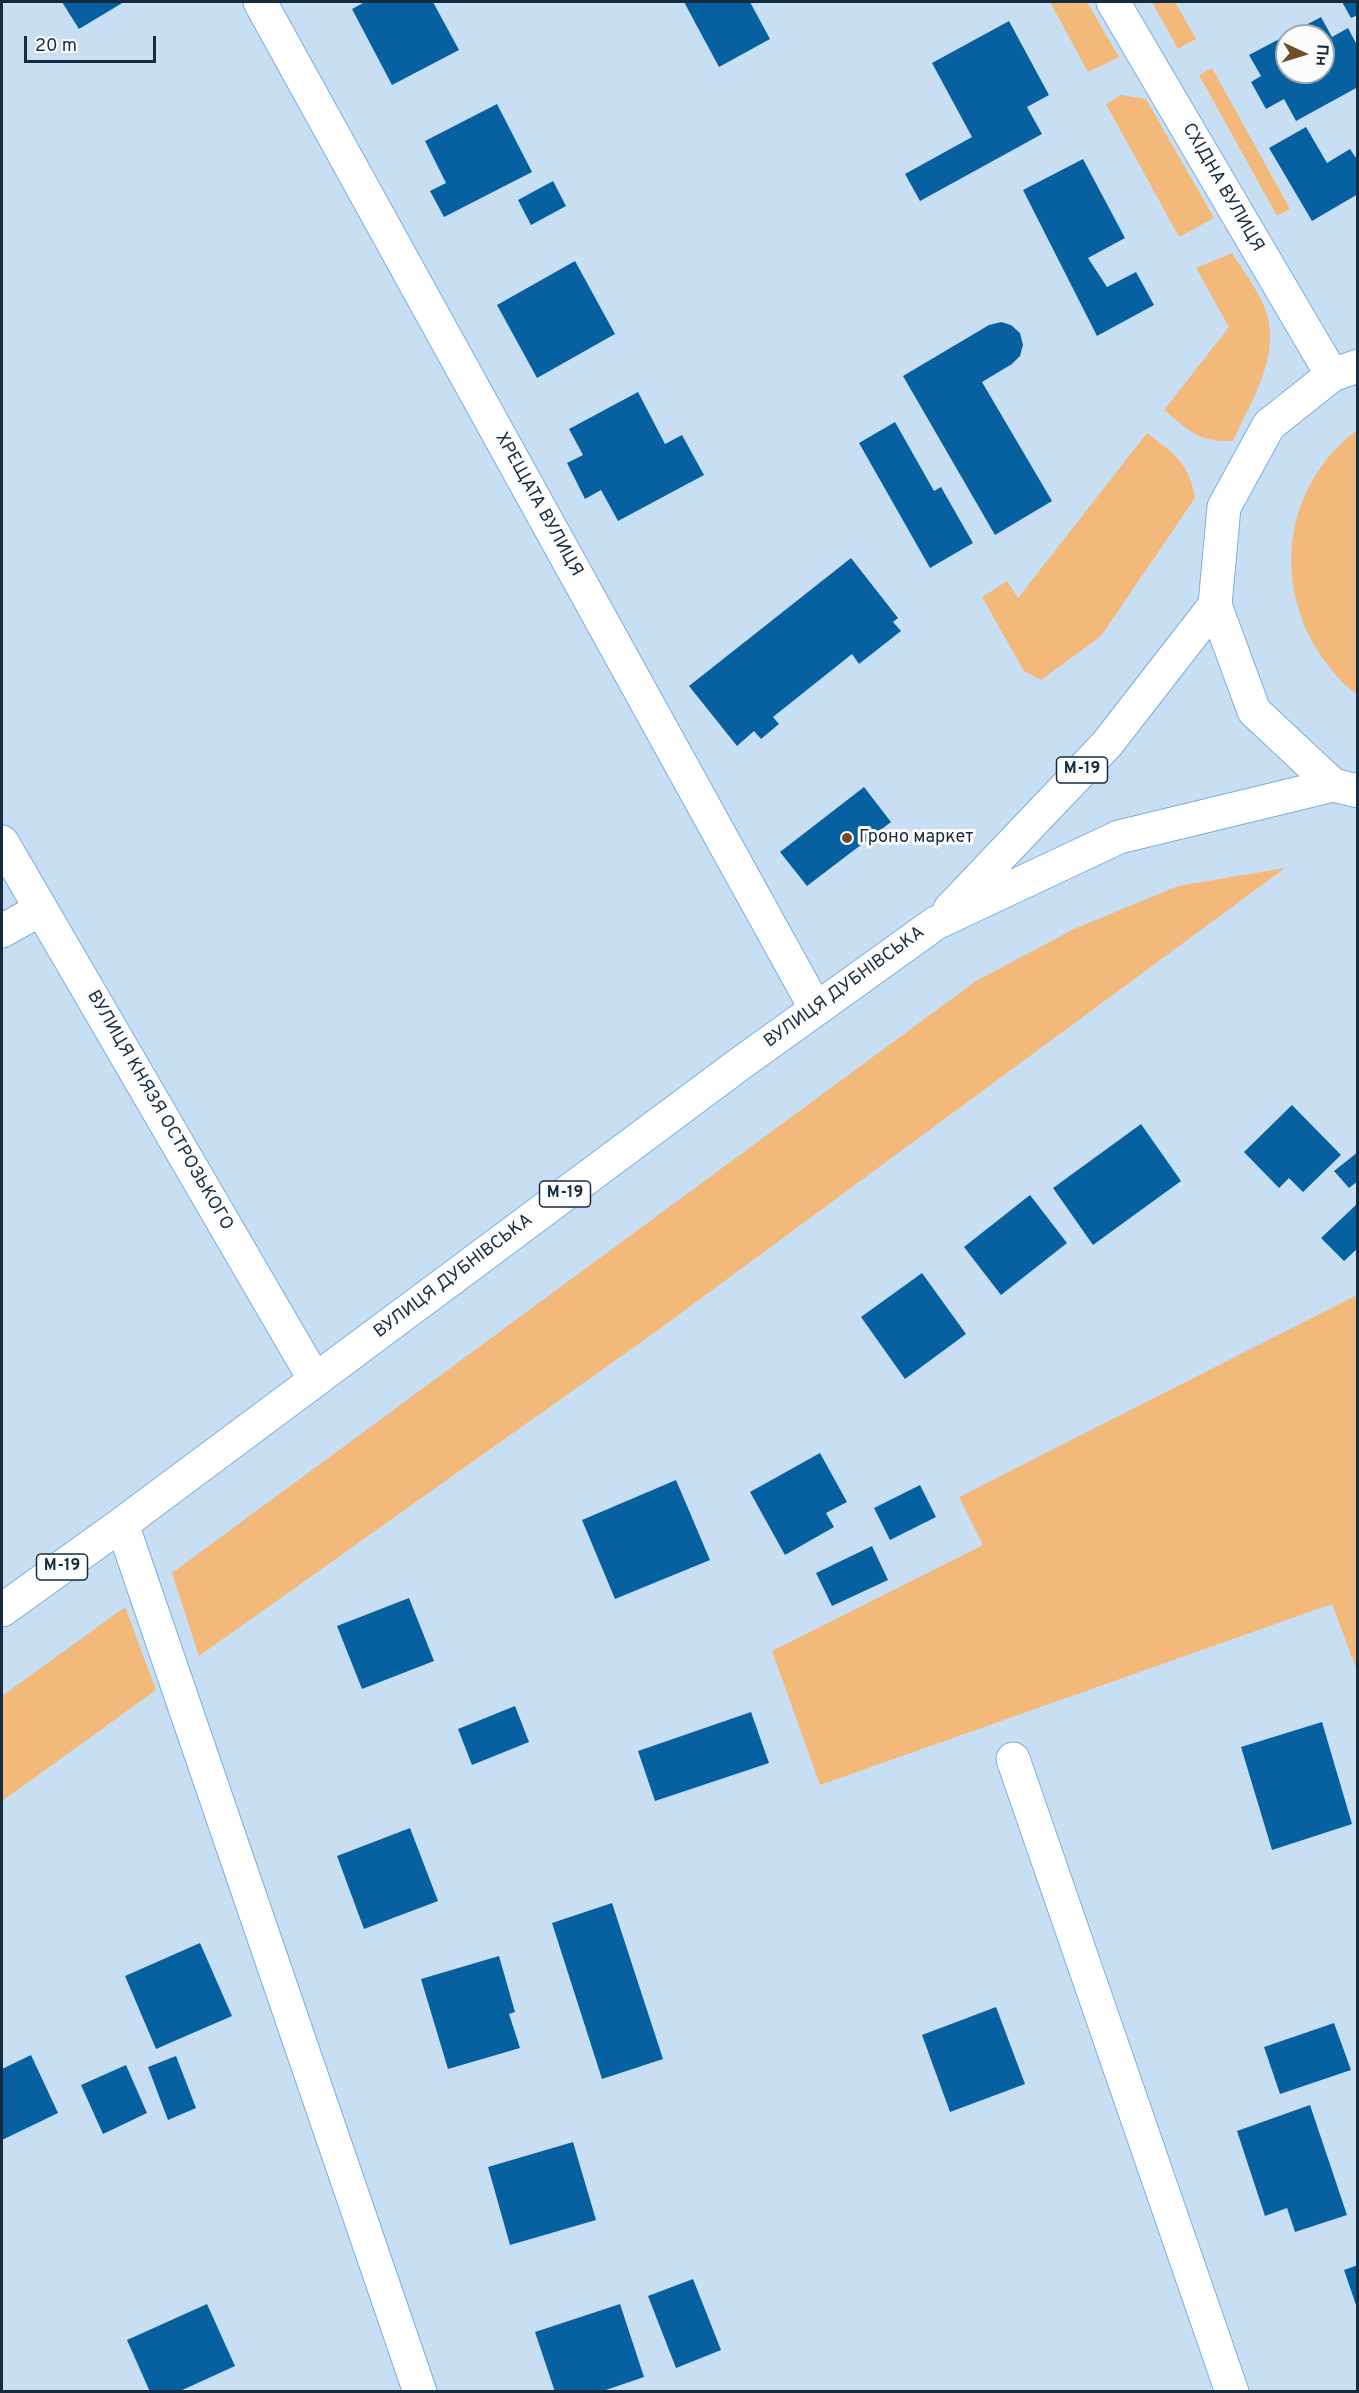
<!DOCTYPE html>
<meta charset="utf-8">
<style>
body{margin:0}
#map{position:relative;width:1359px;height:2393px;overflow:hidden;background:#c8def3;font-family:Overpass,sans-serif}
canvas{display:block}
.frame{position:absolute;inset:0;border:3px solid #152c40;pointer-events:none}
.north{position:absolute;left:1275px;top:24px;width:60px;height:60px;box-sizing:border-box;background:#fcfcfc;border:2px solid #a0a9b1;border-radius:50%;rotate:94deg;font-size:16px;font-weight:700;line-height:24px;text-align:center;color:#152c40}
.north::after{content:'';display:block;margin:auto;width:21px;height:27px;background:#714e27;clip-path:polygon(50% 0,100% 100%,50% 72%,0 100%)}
.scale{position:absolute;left:24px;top:36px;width:132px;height:27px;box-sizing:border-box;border:3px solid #152c40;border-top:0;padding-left:8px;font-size:18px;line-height:21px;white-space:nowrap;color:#152c40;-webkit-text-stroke:4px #fcfcfc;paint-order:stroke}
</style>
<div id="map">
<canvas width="1359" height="2393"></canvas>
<div class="frame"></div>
<div class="north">Пн</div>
<div class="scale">20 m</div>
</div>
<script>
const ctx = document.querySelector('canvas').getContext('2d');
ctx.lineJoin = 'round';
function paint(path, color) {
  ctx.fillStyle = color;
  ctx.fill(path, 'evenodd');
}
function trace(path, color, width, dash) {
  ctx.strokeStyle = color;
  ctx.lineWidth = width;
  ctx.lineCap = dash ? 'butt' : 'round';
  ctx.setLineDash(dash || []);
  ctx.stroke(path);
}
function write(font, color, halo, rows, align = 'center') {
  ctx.font = font + ' Overpass,sans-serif';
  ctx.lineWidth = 6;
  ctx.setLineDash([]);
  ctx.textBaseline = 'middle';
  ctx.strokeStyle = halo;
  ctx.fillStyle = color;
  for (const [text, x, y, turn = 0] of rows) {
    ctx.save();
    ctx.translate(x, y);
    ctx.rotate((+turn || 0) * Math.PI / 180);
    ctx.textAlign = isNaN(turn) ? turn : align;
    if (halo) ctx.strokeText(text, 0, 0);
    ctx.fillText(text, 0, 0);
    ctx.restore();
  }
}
const green = new Path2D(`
 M 1050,2 L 1087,2 L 1119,57 L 1088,72 Z
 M 1152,2 L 1175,2 L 1196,39 L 1178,49 Z
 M 1212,68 L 1290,209 L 1277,216 L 1199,75 Z
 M 1121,95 L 1146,99 L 1214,218 L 1179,237 L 1106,104 Z
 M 1232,253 C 1245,274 1265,298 1269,323 C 1276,364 1249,405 1233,441 C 1198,442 1189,431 1164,410 L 1229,327 L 1196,268 Z
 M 1357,430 L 1357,695 C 1272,626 1267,498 1357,430 Z
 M 1147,433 C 1175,455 1188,461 1195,498 L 1101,636 L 1041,680 L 1024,671 L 982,597 L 1007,581 L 1018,598 Z
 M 1285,868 L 658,1330 L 199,1656 L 172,1573 L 976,981 L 1074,929 L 1178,886 Z
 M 1357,1295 L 1357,1671 L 1332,1604 L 820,1785 L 772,1651 L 983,1545 L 959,1497 Z
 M 125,1607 L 156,1690 L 2,1801 L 2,1696 Z`);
const building = new Path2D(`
 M 62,2 L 124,2 L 79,29 Z
 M 365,2 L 433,2 L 459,50 L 392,85 L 352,9 Z
 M 684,2 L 750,2 L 770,39 L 719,67 Z
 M 1342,2 L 1358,2 L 1358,15 L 1351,18 Z
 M 1321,17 L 1332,37 L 1348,28 L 1358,47 L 1358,87 L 1296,121 L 1284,99 L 1266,109 L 1251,82 L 1261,76 L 1249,55 ZM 1287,36 L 1323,36 L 1323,72 L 1287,72 Z
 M 1009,21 L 1049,95 L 1027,107 L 1042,134 L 920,201 L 905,174 L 972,137 L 932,63 Z
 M 497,104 L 532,172 L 444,217 L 430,191 L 446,183 L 425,141 Z
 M 1306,127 L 1327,163 L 1350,149 L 1358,161 L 1358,194 L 1312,221 L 1269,148 Z
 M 1083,159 L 1125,238 L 1088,258 L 1107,287 L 1136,272 L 1154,305 L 1097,336 L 1023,190 Z
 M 553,181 L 566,206 L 531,225 L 518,200 Z
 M 575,261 L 615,334 L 537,378 L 497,305 Z
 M 1001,322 L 1011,325 L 1020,333 L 1023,345 L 1020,356 L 1012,364 L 982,382 L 1052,501 L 995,535 L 903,376 L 989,325 Z
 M 638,392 L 665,444 L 682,435 L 704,475 L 618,521 L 601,490 L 585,499 L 567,463 L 583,455 L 569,429 Z
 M 895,422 L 934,491 L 941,487 L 973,543 L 930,568 L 859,443 Z
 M 851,558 L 898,618 L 893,622 L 901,631 L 859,664 L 852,654 L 773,717 L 779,724 L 761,739 L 754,731 L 737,746 L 689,686 Z
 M 864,787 L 891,822 L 807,886 L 780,852 Z
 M 1292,1105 L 1341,1155 L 1303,1192 L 1289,1178 L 1279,1188 L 1244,1152 Z
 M 1141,1124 L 1181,1181 L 1093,1245 L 1053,1188 Z
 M 1358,1152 L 1358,1181 L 1349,1188 L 1334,1171 Z
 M 1030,1195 L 1067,1243 L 1001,1295 L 964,1247 Z
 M 1358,1203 L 1358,1248 L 1344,1261 L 1321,1238 Z
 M 922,1273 L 966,1334 L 905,1379 L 861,1317 Z
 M 820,1453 L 847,1502 L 826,1513 L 834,1527 L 785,1555 L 750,1492 Z
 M 676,1480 L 710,1560 L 615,1599 L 582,1520 Z
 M 920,1485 L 936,1517 L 890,1540 L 874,1508 Z
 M 872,1546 L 888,1580 L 832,1606 L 816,1573 Z
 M 409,1598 L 434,1661 L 362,1689 L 337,1626 Z
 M 515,1706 L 529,1742 L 472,1765 L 458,1729 Z
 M 751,1712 L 769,1763 L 655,1801 L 638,1751 Z
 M 1322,1722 L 1352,1824 L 1272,1850 L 1241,1747 Z
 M 410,1828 L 438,1901 L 364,1929 L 337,1856 Z
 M 612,1903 L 663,2059 L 602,2079 L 552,1923 Z
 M 200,1943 L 232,2016 L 156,2049 L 125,1976 Z
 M 499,1956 L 515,2012 L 509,2014 L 520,2048 L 448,2069 L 421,1979 Z
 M 996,2007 L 1025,2084 L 950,2112 L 922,2035 Z
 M 1334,2023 L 1351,2070 L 1280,2094 L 1264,2047 Z
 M 31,2055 L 58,2113 L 2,2140 L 2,2069 Z
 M 176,2056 L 196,2108 L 168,2120 L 148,2067 Z
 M 126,2065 L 147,2113 L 103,2134 L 81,2085 Z
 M 1310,2105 L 1347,2215 L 1295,2232 L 1287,2208 L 1265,2216 L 1237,2131 Z
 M 573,2142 L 596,2220 L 510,2245 L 488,2167 Z
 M 1358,2265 L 1358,2308 L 1357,2308 L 1344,2270 Z
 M 693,2279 L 721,2350 L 676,2368 L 648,2296 Z
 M 207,2304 L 235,2366 L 178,2392 L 150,2392 L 127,2340 Z
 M 620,2304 L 644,2377 L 600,2392 L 555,2392 L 535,2332 Z`);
const minor = new Path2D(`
 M 260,2 L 816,1009
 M 1113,2 L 1332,375
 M 2,842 L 315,1380
 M 2,931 L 41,909
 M 122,1524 L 420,2392
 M 1013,1759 L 1232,2392`);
const highway = new Path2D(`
 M 1333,785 L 1254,711 L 1215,605 L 1224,507 L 1269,425 L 1332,375 L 1358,366
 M 950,909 L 1107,744 L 1215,605
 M 2,1610 L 122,1524 L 741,1063 L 936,923 L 1119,837 L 1333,785 L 1358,791`);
const markers = [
 [847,838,6,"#714e27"]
];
const shields = [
 [1082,770,51],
 [565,1194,51],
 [62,1567,51]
];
const shieldNames = [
 ["М-19",1082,770],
 ["М-19",565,1194],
 ["М-19",62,1567]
];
const streetNames = [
 ["СХІДНА ВУЛИЦЯ",1222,188,60],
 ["ХРЕЩАТА ВУЛИЦЯ",538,505,61],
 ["ВУЛИЦЯ ДУБНІВСЬКА",845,988,-36],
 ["ВУЛИЦЯ КНЯЗЯ ОСТРОЗЬКОГО",159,1111,60],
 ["ВУЛИЦЯ ДУБНІВСЬКА",454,1277,-37]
];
const poiNames = [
 ["Гроно маркет",859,838]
];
paint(green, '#f3b97a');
paint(building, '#0761a0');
trace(minor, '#78afe2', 35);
trace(highway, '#78afe2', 35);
trace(minor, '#fff', 33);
trace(highway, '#fff', 33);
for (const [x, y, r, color] of markers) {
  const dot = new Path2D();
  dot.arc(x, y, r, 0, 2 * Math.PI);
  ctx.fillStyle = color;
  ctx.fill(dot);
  trace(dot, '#fcfcfc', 2);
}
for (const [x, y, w] of shields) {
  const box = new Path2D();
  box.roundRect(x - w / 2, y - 13, w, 26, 4.5);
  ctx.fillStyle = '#fcfcfc';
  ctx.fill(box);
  trace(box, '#152c40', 1.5);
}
write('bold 16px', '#152c40', null, shieldNames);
write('18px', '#152c40', '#fcfcfc', streetNames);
write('18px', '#152c40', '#fcfcfc', poiNames, 'left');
</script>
